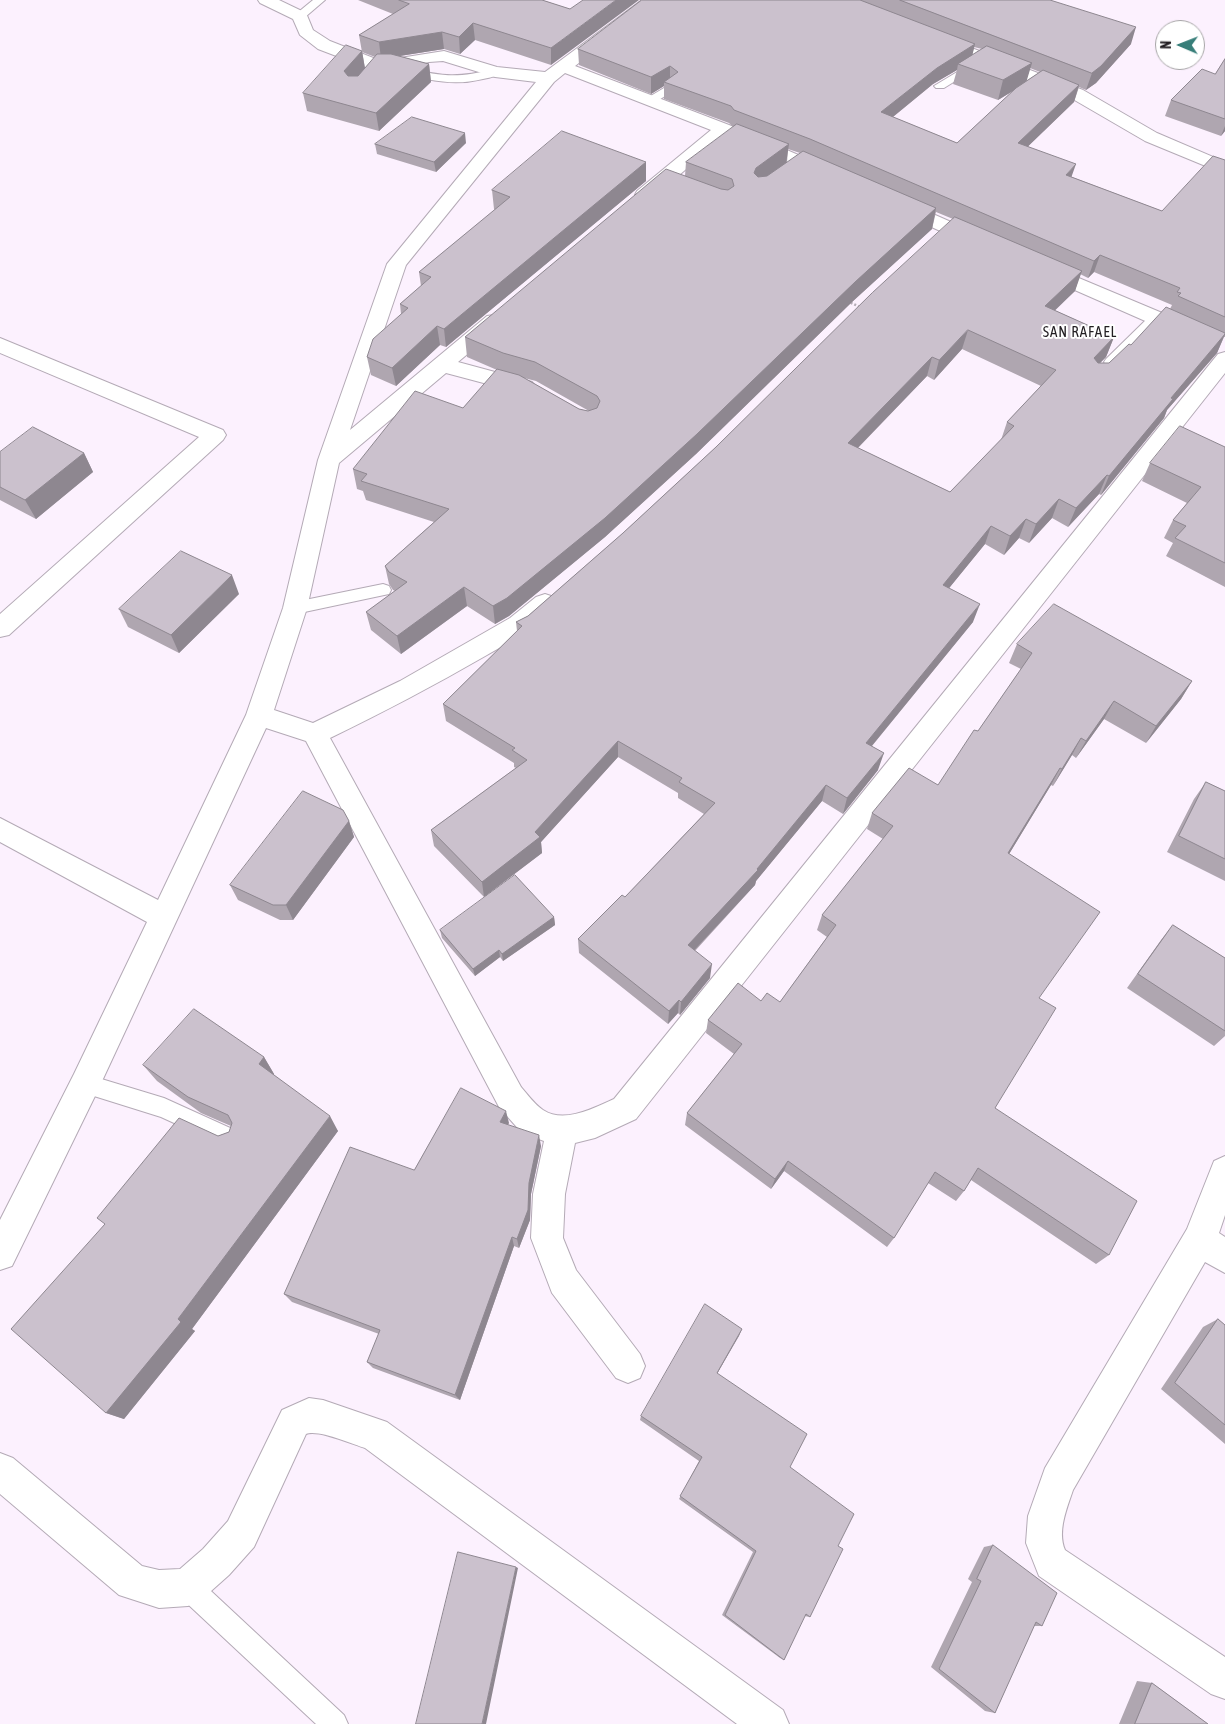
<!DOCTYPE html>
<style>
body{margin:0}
#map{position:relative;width:1225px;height:1724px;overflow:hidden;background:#fcf1fe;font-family:"Asap Condensed",sans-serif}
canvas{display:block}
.north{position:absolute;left:1155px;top:20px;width:50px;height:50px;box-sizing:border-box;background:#fff;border:1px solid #a7a5a7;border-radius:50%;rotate:271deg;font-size:14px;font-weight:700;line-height:20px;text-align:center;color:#221e22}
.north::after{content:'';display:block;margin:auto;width:18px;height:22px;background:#377e79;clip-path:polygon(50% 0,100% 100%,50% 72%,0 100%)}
</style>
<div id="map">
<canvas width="1225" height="1724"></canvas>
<div class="north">N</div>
</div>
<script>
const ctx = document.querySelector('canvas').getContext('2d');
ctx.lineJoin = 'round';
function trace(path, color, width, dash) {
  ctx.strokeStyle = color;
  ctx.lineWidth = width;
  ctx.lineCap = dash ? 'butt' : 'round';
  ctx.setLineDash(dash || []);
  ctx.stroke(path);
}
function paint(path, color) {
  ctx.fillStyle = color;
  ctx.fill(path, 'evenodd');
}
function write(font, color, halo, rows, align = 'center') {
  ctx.font = font + ' "Asap Condensed",sans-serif';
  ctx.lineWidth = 4;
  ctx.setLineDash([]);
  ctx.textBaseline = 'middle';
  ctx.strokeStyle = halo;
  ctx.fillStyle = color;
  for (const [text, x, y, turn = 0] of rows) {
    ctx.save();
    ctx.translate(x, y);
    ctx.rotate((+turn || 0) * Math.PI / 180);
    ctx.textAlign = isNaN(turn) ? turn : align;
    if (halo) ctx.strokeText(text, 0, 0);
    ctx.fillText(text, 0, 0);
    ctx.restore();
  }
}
const path = new Path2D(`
 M 847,301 L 860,307`);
const service = new Path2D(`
 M 313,0 L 325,0 L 304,18 L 296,18 L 294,16 L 296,14 Z
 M 977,60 L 981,61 L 983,63 L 981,65 L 944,88 L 936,88 L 934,86 Z
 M 407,68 C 444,77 458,78 495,69 L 501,72 C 497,76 489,78 483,79 C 455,86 431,81 403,73 L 401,71 L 403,69 Z
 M 669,85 L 673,87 L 675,89 L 673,91 L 654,103 L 646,103 L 644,100 Z
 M 1156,314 L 1161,315 L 1163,318 L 1161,321 L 1116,365 L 1106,365 L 1104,362 L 1106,359 L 1151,315 Z
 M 383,584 L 389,586 L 391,590 L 389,594 L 295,614 L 289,612 L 287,608 L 289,604 L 295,602 Z
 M 85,1074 L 164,1098 L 239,1132 L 242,1139 L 239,1146 L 231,1149 L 161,1117 L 78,1091 L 75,1084 L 78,1077 Z
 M 188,1574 L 197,1578 L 344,1715 L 348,1724 L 316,1724 L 179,1596 L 175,1587 L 179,1578 Z`);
const minor = new Path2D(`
 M 258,0 L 279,0 L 306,13 L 313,30 L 330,41 L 381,61 L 444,51 L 497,67 L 545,72 L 642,0 L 660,0 L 575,66 L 729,125 L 833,170 L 836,174 L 833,178 L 827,179 L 821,178 L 725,136 L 651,199 L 644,201 L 637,199 L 635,195 L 637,191 L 711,130 L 565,73 L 554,82 L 406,265 L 350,430 L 487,316 L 494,315 L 501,316 L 504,321 L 501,326 L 458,362 L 532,382 L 536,387 L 532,392 L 525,394 L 446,373 L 339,463 L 307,608 L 274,710 L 313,723 L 400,681 L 510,618 L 536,597 L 545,594 L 554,597 L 557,603 C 544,626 509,642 487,655 C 435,685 384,712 330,738 L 521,1087 C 527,1094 535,1105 543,1110 C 564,1124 594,1108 614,1099 L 1218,354 L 1225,352 L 1225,373 L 636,1119 L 595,1138 L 575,1143 L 565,1194 L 563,1238 L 576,1270 L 640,1354 L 645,1366 L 640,1378 L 628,1383 L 616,1378 L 552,1293 L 531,1238 L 533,1194 L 544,1141 L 522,1133 L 499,1107 L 306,741 L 266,728 L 96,1094 L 12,1266 L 0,1270 L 0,1220 L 74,1074 L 147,922 L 0,842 L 0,818 L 158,900 L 246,715 L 283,608 L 318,460 L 387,264 L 536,82 L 495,77 L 443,61 L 429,62 L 394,70 L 373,70 L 318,49 L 300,35 L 293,19 L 260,3 Z
 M 937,35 L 1083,90 L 1157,133 L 1225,162 L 1225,174 L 1145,141 L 1071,98 L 931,44 L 929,40 L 931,36 Z
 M 899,199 L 985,237 L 988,241 L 985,245 L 978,247 L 971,245 L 892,209 L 890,205 L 892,201 Z
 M 1043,263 L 1198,328 L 1201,333 L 1198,338 L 1191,340 L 1184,338 L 1036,273 L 1033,269 L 1036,265 Z
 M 0,338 L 223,430 L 226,435 L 223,440 L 9,635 L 0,637 L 0,614 L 199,437 L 0,353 Z
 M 1225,1156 L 1225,1215 L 1219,1233 L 1225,1237 L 1225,1273 L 1205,1262 L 1073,1490 C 1067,1508 1057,1531 1065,1550 L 1225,1657 L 1225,1699 L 1211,1694 L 1039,1576 L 1026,1543 L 1028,1516 L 1045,1468 L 1187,1229 L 1214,1161 Z
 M 309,1398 L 323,1400 L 387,1422 L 783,1710 L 789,1724 L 737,1724 L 365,1448 C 352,1444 318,1429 306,1434 L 254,1547 L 229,1575 L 201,1600 L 188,1606 L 159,1608 L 119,1595 L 0,1494 L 0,1453 L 13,1458 L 142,1566 L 159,1570 L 180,1569 L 203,1549 L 228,1521 L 282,1410 Z`);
const wall = new Path2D(`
 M 358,0 L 542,0 L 570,9 L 551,65 L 475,40 L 460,54 L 444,49 L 399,56 L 429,64 L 431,82 L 379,131 L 307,111 L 303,93 L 362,51 L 365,68 L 375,57 L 362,52 L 359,35 L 393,14 Z
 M 642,0 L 1050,0 L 1131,44 L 1096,83 L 1086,90 L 1079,87 L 1074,102 L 1028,146 L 1072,177 L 1162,211 L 1225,160 L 1225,337 L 1224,337 L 1217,353 L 1167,410 L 1164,418 L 1101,495 L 1099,494 L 1068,527 L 1052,518 L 1029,543 L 1019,538 L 1004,555 L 985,544 L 949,588 L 973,622 L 872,746 L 878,770 L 843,814 L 822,801 L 756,881 L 755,885 L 695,951 L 710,978 L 680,1015 L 678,1013 L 668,1024 L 579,953 L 578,939 L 625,897 L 704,814 L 678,798 L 678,793 L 618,757 L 541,842 L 542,853 L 484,897 L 434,846 L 431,830 L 516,768 L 514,767 L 514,763 L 446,721 L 443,704 L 517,631 L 516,622 L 528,616 L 623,533 L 716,447 L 953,219 L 936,212 L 932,229 L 852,302 L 696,454 L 605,537 L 509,616 L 495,624 L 467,606 L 401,654 L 371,630 L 366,612 L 395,591 L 393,590 L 389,584 L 385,566 L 434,522 L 366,500 L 363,491 L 357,489 L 353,469 L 463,408 L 497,370 L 467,357 L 465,337 L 685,176 L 686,162 L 733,127 L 729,123 L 664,99 L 664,86 L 651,94 L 579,65 L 578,49 ZM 974,47 L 982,49 L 972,55 ZM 1030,68 L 1040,72 L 1026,81 ZM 957,70 L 953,84 L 998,100 L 1013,91 L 957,143 L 893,117 L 933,84 ZM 788,149 L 800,153 L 787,163 ZM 1094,272 L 1172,305 L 1170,309 L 1131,345 L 1109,363 L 1100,363 L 1106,357 L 1114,337 L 1054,310 L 1075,291 L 1080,274 L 1088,278 ZM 962,349 L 1041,386 L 1007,422 L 1001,440 L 950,492 L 858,448 L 927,376 L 934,380 ZM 524,378 L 536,381 L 589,411 L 579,409 Z
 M 1225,59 L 1225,131 L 1221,136 L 1165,116 L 1171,100 L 1215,74 Z
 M 466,143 L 436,172 L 377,154 L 375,144 Z
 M 646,162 L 646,181 L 446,347 L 440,345 L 396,386 L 371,375 L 367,357 L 401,314 L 400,304 L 421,286 L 419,272 L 495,210 L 494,209 L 492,190 Z
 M 1225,447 L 1225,587 L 1166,556 L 1173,543 L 1164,538 L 1173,520 L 1187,503 L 1142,481 L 1150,463 Z
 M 0,452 L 84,453 L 93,472 L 36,519 L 0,500 Z
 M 239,594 L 179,653 L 128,627 L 119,609 Z
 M 1017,644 L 1192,681 L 1181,699 L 1146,743 L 1104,719 L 1076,758 L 1072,755 L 1053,786 L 1051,785 L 1009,854 L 1039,998 L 995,1108 L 1109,1255 L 1096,1264 L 971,1180 L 964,1191 L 956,1201 L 928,1183 L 894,1238 L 887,1247 L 784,1171 L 771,1189 L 685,1125 L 687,1113 L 734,1054 L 706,1033 L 708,1020 L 761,1001 L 780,1002 L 827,937 L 817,930 L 822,915 L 883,839 L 867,829 L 872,813 L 938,785 L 978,731 L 1021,669 L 1009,663 Z
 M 1206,782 L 1225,791 L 1225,881 L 1167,852 L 1194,799 Z
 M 349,821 L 354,837 L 293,920 L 280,920 L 238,900 L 230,885 Z
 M 554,917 L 555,925 L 503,961 L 500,957 L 475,976 L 442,938 L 440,930 Z
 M 1173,925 L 1225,958 L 1225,1036 L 1214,1046 L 1127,988 L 1161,940 Z
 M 264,1057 L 274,1074 L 274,1075 L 338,1131 L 192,1329 L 195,1331 L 124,1419 L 106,1413 L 218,1136 L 229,1132 L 231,1126 L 201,1113 L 157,1081 L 143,1065 Z
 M 509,1123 L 508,1125 L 541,1146 L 531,1194 L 530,1220 L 519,1248 L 514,1246 L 460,1400 L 373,1368 L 367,1362 L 379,1334 L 292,1302 L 284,1294 Z
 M 1218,1319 L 1225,1325 L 1225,1444 L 1161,1389 L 1203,1327 Z
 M 742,1329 L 717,1374 L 790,1467 L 838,1546 L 810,1617 L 804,1616 L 784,1660 L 780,1658 L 722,1615 L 753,1552 L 679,1499 L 699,1461 L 640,1420 L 641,1416 Z
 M 993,1545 L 1042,1626 L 1034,1626 L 995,1713 L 985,1711 L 931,1667 L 972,1582 L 968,1579 L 984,1547 Z
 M 1137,1681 L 1152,1683 L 1208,1724 L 1119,1724 Z`);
const shadedWall = new Path2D(`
 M 616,0 L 639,0 L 551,65 L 551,48 Z
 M 473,23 L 475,40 L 460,54 L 459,37 Z
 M 1136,27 L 1131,44 L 1096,83 L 1086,90 L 1092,73 Z
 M 442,32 L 444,49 L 381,59 L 379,42 Z
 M 975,44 L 971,61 L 958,64 L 957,70 L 933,84 L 878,129 L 881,112 L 937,68 Z
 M 362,51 L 365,69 L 348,89 L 344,71 Z
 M 1032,63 L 1026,83 L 998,100 L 1003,80 Z
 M 429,64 L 431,82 L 379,131 L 376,113 Z
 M 670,66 L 670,83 L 664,82 L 664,86 L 651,94 L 651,77 Z
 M 1079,85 L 1074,102 L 1014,160 L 1018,143 Z
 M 1225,126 L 1225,131 L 1221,136 Z
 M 465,133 L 466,143 L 436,172 L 434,162 Z
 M 789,144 L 786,164 L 754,188 L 754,173 L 756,168 Z
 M 646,162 L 646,181 L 446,347 L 444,329 Z
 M 1076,164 L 1070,181 L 1066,175 Z
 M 936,208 L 932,229 L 852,302 L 696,454 L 605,537 L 509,616 L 495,624 L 493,606 Z
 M 1100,255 L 1094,272 L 1088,278 L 1094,261 Z
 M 1082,271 L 1075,291 L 1039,326 L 1045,306 Z
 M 437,326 L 440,345 L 396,386 L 392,368 Z
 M 968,330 L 962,349 L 934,380 L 939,360 Z
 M 1225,334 L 1217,353 L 1167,410 L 1164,418 L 1101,495 L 1109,476 L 1171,398 Z
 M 1114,337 L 1106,357 L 1086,377 L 1094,358 Z
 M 932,357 L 927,376 L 844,462 L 848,443 Z
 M 84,453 L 93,472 L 36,519 L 25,500 Z
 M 1107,475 L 1099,494 L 1068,527 L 1076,508 Z
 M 1059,499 L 1052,518 L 1029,543 L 1036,524 Z
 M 1026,519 L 1019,538 L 1004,555 L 1010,536 Z
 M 991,526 L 985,544 L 937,603 L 943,585 Z
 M 232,575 L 239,594 L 179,653 L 171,635 Z
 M 464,587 L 467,606 L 401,654 L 397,636 Z
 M 980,604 L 973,622 L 861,759 L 866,743 Z
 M 1192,681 L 1181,699 L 1146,743 L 1156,726 Z
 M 1114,701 L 1104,719 L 1076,758 L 1086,741 Z
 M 1081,738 L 1072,755 L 1053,786 L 1062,769 Z
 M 618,741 L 618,757 L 541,842 L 542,853 L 484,897 L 482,882 L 535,832 Z
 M 884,753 L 878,770 L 843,814 L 847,798 Z
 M 1060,768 L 1051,785 L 1000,869 L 1008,853 Z
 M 826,785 L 822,801 L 756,881 L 755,885 L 686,959 L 688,945 L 757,869 Z
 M 349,821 L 354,837 L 293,920 L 286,905 Z
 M 554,917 L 555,925 L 503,961 L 502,954 Z
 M 499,950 L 500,957 L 475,976 L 473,969 Z
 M 712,964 L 710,978 L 680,1015 L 681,1002 Z
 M 679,1000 L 678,1013 L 668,1024 L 669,1011 Z
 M 264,1057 L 274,1074 L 269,1080 L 259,1064 Z
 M 506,1111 L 509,1123 L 503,1133 L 500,1122 Z
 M 330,1116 L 338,1131 L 192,1329 L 195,1331 L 124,1419 L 106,1413 L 178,1319 Z
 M 539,1135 L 541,1146 L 531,1194 L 530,1220 L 519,1248 L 517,1239 Z
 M 788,1161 L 784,1171 L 771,1189 L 775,1179 Z
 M 512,1237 L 514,1246 L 460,1400 L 455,1395 Z
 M 742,1329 L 739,1336 L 714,1379 L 717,1373 Z
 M 516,1567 L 518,1568 L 486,1724 L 482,1724 Z`);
const building = new Path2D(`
 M 399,0 L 542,0 L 570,9 L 583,0 L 616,0 L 551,48 L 473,23 L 459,37 L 442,32 L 379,42 L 359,35 L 409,4 Z
 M 642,0 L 860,0 L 975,44 L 937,68 L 881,112 L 957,143 L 1016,88 L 1043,70 L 1079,85 L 1018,143 L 1076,164 L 1066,175 L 1162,211 L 1213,156 L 1225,160 L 1225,317 L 1178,296 L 1181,293 L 1177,292 L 1180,288 L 1100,255 L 1094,261 L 810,139 L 734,110 L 731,106 L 664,82 L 678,72 L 670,66 L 651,77 L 578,49 Z
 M 900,0 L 1050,0 L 1136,27 L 1101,66 L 1092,73 Z
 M 346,45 L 362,51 L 344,71 L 348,76 L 358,76 L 377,54 L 391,54 L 429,64 L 376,113 L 303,93 Z
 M 987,46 L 1032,63 L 1003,80 L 958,64 Z
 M 1225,59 L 1225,119 L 1171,100 L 1202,69 L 1215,74 Z
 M 412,117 L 465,133 L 434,162 L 375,144 Z
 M 737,124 L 789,144 L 756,168 L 754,173 L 758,177 L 767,176 L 803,151 L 936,208 L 855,282 L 697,434 L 605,518 L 507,598 L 493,606 L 464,587 L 397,636 L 366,612 L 407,582 L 389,572 L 385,566 L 449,509 L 361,481 L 367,474 L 353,469 L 415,391 L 463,408 L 497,369 L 519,375 L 579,409 L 588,411 L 597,408 L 600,401 L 597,396 L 535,362 L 503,353 L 465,337 L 666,169 L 721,189 L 728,190 L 734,186 L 732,179 L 686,162 Z
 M 562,131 L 646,162 L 444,329 L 437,326 L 392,368 L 367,357 L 373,339 L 408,308 L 400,304 L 431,277 L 419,272 L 510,197 L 492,190 Z
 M 955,217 L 1082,271 L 1045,306 L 1114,337 L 1094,358 L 1098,363 L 1109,363 L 1129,344 L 1131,345 L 1166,307 L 1225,333 L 1225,334 L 1171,398 L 1173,399 L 1109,476 L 1107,475 L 1076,508 L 1059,499 L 1036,524 L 1026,519 L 1010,536 L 991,526 L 943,585 L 980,604 L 866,743 L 884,753 L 847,798 L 826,785 L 757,869 L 758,870 L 688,945 L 712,964 L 681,1002 L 679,1000 L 669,1011 L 578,939 L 622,895 L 625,897 L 715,803 L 679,782 L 682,778 L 618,741 L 535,832 L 540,837 L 482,882 L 431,830 L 527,760 L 512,750 L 515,748 L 443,704 L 522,626 L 516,622 L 528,616 L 623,533 L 716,447 L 872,293 ZM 968,330 L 1056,370 L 1007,422 L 1014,426 L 950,492 L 848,443 L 932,357 L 939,360 Z
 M 1180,426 L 1225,447 L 1225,563 L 1175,538 L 1186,526 L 1173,520 L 1201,487 L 1150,463 Z
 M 33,427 L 84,453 L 25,500 L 0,487 L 0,452 Z
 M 181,551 L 232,575 L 171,635 L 119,609 Z
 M 1054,604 L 1192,681 L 1156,726 L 1114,701 L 1086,741 L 1081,738 L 1062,769 L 1060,768 L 1008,853 L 1100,912 L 1039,998 L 1056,1008 L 995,1108 L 1137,1201 L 1109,1255 L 978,1168 L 964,1191 L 935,1172 L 894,1238 L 788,1161 L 775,1179 L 687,1113 L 742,1044 L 708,1020 L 738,983 L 761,1001 L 767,993 L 780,1002 L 836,925 L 822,915 L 893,826 L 872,813 L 909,768 L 938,785 L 974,730 L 978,731 L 1032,653 L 1017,644 Z
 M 1206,782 L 1225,791 L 1225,859 L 1179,836 Z
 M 303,791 L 343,810 L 349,821 L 286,905 L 273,905 L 230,885 Z
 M 515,875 L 554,917 L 502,954 L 499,950 L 473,969 L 440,930 Z
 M 1173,925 L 1225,958 L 1225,1031 L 1138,974 Z
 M 194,1009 L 264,1057 L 259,1064 L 330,1116 L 178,1319 L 181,1322 L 106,1413 L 11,1329 L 105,1224 L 97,1218 L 179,1118 L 218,1136 L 229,1132 L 232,1123 L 228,1115 L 188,1097 L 143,1065 Z
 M 461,1088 L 506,1111 L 500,1122 L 539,1135 L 529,1183 L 528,1210 L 517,1239 L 512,1237 L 455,1395 L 367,1362 L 380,1330 L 284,1294 L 350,1147 L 414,1170 Z
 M 705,1304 L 742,1329 L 717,1373 L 807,1434 L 790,1467 L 854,1514 L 838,1546 L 843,1549 L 810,1617 L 806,1614 L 784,1660 L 725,1615 L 756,1551 L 680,1496 L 702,1457 L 641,1416 Z
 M 1218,1319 L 1225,1325 L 1225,1425 L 1175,1383 Z
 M 993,1545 L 1057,1593 L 1042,1626 L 1036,1622 L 995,1713 L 939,1669 L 981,1581 L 977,1579 Z
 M 458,1552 L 516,1567 L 482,1724 L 416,1724 Z
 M 1152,1683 L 1208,1724 L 1135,1724 Z`);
const farQuarternames = [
 ["SAN RAFAEL",1080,332]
];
trace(service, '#b4aab6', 2);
trace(minor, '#b4aab6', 2);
trace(path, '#b4acb6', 2.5, [2, 2]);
paint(service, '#fff');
paint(minor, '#fff');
paint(wall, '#afa6b0');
paint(shadedWall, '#8e8790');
paint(building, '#cbc1cd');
trace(building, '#8e8790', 1);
ctx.letterSpacing = '1px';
write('15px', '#221e22', '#fff', farQuarternames);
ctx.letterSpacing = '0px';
</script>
